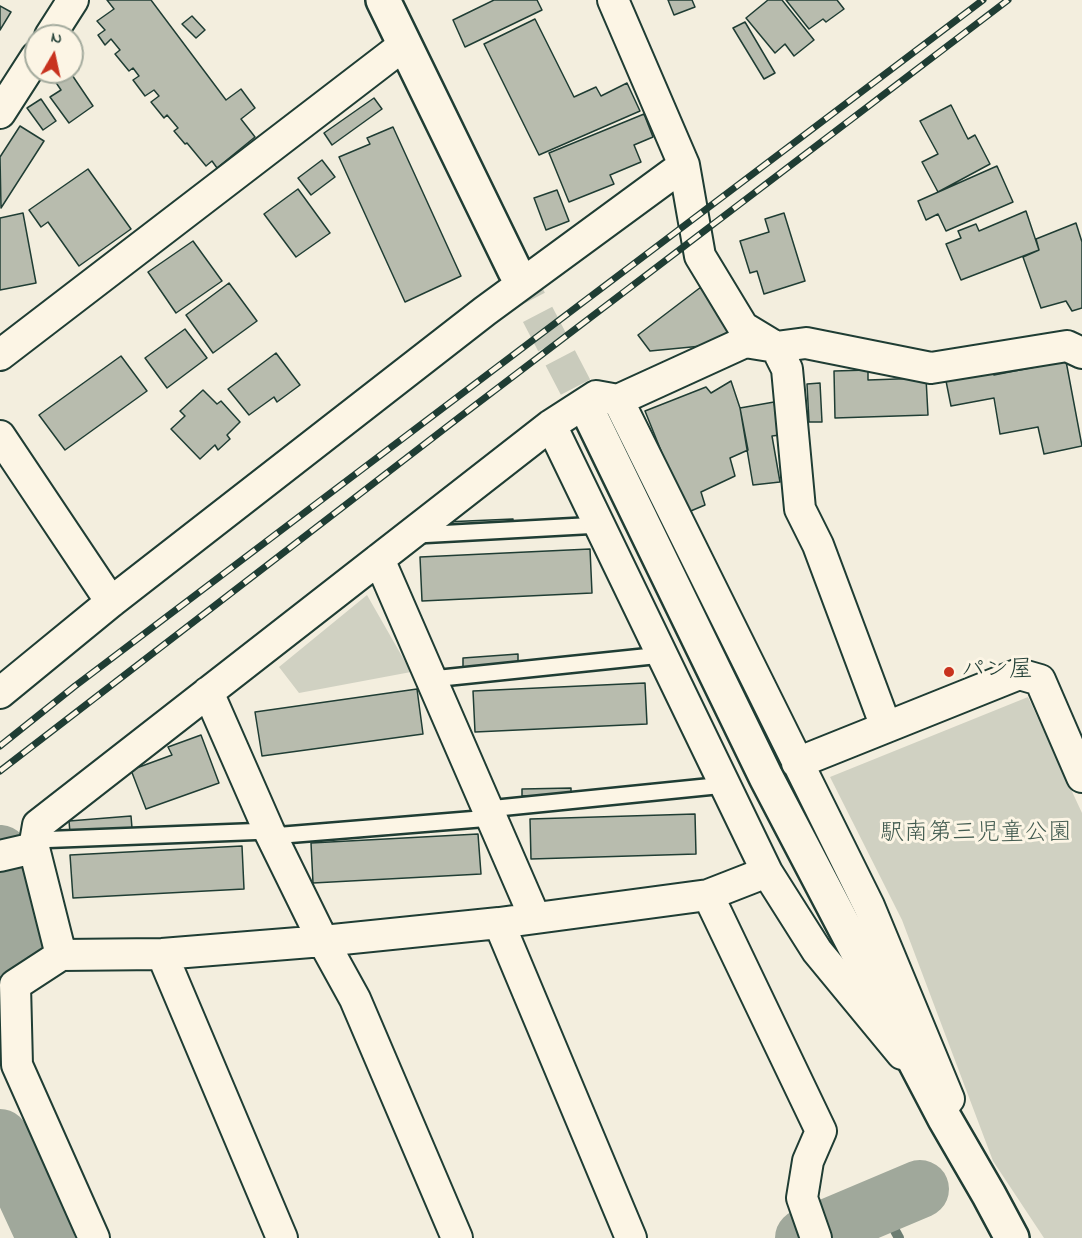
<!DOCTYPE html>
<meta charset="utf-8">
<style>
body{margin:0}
#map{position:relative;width:1082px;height:1238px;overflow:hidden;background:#f3eede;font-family:"Indie Flower",sans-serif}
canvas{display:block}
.north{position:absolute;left:24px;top:24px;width:60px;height:60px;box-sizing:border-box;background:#fcf5e5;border:2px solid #a4ab9e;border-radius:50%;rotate:9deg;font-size:16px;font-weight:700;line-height:24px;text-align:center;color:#1f3d34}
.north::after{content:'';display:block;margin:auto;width:21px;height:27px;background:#c8321e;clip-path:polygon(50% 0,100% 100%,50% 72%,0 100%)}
</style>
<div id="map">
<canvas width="1082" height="1238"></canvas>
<div class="north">N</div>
</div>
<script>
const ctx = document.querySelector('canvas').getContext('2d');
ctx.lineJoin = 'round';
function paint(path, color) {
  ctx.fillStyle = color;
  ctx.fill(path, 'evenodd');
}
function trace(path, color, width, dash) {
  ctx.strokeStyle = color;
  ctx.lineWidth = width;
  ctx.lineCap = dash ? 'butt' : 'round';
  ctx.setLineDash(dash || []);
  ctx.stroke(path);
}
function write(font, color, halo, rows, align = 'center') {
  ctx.font = font + ' "Indie Flower","Klee One",sans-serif';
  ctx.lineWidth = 6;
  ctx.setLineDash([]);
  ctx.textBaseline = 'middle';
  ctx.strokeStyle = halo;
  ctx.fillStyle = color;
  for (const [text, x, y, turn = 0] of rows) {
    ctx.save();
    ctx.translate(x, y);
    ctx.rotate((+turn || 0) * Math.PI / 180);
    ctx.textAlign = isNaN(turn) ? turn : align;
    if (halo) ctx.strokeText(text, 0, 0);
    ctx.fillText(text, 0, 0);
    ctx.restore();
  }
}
const green = new Path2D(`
 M 367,595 L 411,672 L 299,693 L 279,667 Z
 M 1028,697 L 1082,813 L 1082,1238 L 1044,1238 L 993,1161 L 902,920 L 830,777 Z`);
const stream = new Path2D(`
 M 881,1205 L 899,1238`);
const river = new Path2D(`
 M 0,854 L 7,862 L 29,918 L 0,958
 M 0,1138 L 46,1238
 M 804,1238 L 920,1189`);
const building = new Path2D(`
 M 107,0 L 151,0 L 226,100 L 241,89 L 255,108 L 241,119 L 255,137 L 217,168 L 212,161 L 206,166 L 187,143 L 185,144 L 174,131 L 178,128 L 167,115 L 164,118 L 151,102 L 159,96 L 154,90 L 145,96 L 133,80 L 139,76 L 133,68 L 129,71 L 115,54 L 120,50 L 111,39 L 105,45 L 98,35 L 105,30 L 97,21 L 114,9 Z
 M 494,0 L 537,0 L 542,10 L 465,47 L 453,20 Z
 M 668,0 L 692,0 L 695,7 L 674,15 Z
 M 768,0 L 782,0 L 814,40 L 794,56 L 785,44 L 775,53 L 746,18 Z
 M 786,0 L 837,0 L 844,9 L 826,22 L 823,19 L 809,29 Z
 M 0,6 L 11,12 L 0,30 Z
 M 192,16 L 205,30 L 196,38 L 182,24 Z
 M 535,19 L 574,97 L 596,87 L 601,96 L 627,83 L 640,111 L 539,155 L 484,44 Z
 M 745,22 L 775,73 L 764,79 L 733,28 Z
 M 63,72 L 70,72 L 93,106 L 69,123 L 50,97 L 61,90 L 53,78 Z
 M 374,98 L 382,109 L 332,145 L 324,133 Z
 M 41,99 L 56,121 L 43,130 L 27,108 Z
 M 951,105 L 968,139 L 975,135 L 990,164 L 938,192 L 922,162 L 938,154 L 920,121 Z
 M 644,114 L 653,137 L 634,145 L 641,162 L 610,175 L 614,184 L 569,202 L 549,153 Z
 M 20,126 L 44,141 L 1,208 L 0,157 Z
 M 393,127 L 461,276 L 405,302 L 339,157 L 370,144 L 367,138 Z
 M 322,160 L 335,177 L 311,195 L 298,178 Z
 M 997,166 L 1013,202 L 946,231 L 938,214 L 926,220 L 918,201 Z
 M 88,169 L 131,229 L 79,266 L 48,222 L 41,227 L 29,210 Z
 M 298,189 L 330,233 L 296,257 L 264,214 Z
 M 557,190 L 569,221 L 546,230 L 534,198 Z
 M 1026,211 L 1039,250 L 961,280 L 946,244 L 961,238 L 958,231 L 976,224 L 979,231 Z
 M 23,213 L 36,283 L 0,290 L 0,218 Z
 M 784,213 L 805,281 L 764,294 L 757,271 L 750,273 L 740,241 L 769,232 L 765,219 Z
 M 1076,223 L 1082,242 L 1082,308 L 1072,311 L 1066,301 L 1041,308 L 1023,257 L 1039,250 L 1036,239 Z
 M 193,241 L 222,281 L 176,313 L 148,272 Z
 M 229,283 L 257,321 L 213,353 L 186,315 Z
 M 701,287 L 733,329 L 712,345 L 650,351 L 638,335 Z
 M 185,329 L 207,358 L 167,388 L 145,358 Z
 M 276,353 L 300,385 L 277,402 L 274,397 L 249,415 L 228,389 Z
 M 121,356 L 147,391 L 65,450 L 39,415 Z
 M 1066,361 L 1082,446 L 1044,454 L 1038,427 L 1000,434 L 994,398 L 951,406 L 945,376 L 992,367 L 994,375 Z
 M 868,370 L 868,380 L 926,378 L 928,415 L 835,418 L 834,371 Z
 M 731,381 L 740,408 L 748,450 L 730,458 L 735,476 L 701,492 L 705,505 L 686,513 L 645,411 L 706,387 L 711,393 Z
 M 820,383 L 822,422 L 809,422 L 807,384 Z
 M 203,390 L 217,404 L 221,401 L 240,422 L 227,435 L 230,439 L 218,450 L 215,445 L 200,459 L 171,429 L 185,416 L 180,411 Z
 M 774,402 L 780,435 L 772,436 L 780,482 L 753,485 L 740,408 Z
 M 513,519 L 513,526 L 444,529 L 444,522 Z
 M 590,549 L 592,593 L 422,601 L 420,557 Z
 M 518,654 L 518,664 L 463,667 L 463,658 Z
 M 645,683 L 647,724 L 475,732 L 473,691 Z
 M 417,689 L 423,734 L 262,756 L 255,712 Z
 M 201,735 L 219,783 L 146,809 L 131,770 L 172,755 L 168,747 Z
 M 571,788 L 571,796 L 522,796 L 522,789 Z
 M 695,814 L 696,854 L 531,859 L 530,819 Z
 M 131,816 L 132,828 L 70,833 L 69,821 Z
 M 478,834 L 481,874 L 313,883 L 311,843 Z
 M 242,846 L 244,889 L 73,898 L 70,855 Z`);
const tertiaryTunnel = new Path2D(`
 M 515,271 L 591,417`);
const service = new Path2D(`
 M 417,535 L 600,525
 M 432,679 L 662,655
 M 488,809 L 725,785
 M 272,836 L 491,818
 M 35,840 L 269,831`);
const minor = new Path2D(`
 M 613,0 L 684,165 L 700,256 L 743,327 L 776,347 L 787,369 L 800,509 L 818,545 L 886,727
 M 50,36 L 73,0
 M 0,113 L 36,57
 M 0,355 L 404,45
 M 618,400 L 869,906 L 949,1099
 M 551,425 L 767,872 L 817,951 L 902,1054
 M 0,436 L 111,602
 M 379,559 L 535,918
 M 208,692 L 269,831 L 323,941 L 355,999 L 457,1238
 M 0,693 L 111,602 L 485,311 L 684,165
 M 797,763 L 1019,674 L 1040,680 L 1082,777
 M 0,856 L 34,848
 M 708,895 L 821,1131 L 808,1161 L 802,1198 L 816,1238
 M 499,923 L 631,1238
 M 162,954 L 282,1238
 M 61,955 L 34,848 L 38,825 L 551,425 L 596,396 L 618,400 L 745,342 L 776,347 L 806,343 L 931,368 L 1067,346 L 1082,353
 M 94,1238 L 17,1065 L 15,985 L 61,955 L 162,954 L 323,941 L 499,923 L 708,895 L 767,872`);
const tertiary = new Path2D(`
 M 383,0 L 515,271
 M 591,417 L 766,777 L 945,1119 L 989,1195 L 1012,1238`);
const rail = new Path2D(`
 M 0,746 L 75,686 L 983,0
 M 0,771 L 461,416 L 1008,0`);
const markers = [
 [949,672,6,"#c8321e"]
];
const poiNames = [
 ["パン屋",961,672]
];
const parkNames = [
 ["駅南第三児童公園",976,835]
];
paint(green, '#d0d1c2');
trace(stream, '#6c7d72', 10);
trace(river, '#a0a89b', 58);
paint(building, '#b8bcae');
trace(building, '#1f3d34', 1.5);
trace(tertiaryTunnel, '#c9cbbc', 33, [33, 16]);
trace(service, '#1f3d34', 20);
trace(minor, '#1f3d34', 34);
trace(tertiary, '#1f3d34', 38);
trace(service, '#fcf5e5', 15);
trace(minor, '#fcf5e5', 30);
trace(tertiary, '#fcf5e5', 33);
trace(rail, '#1f3d34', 7);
trace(rail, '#fcf5e5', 4.5, [14]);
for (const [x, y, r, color] of markers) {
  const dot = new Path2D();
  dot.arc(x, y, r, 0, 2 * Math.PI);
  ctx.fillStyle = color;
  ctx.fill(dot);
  trace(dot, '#fcf5e5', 2);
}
write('24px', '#1f3d34', '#fcf5e5', poiNames, 'left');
write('24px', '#425b50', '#fcf5e5', parkNames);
</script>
